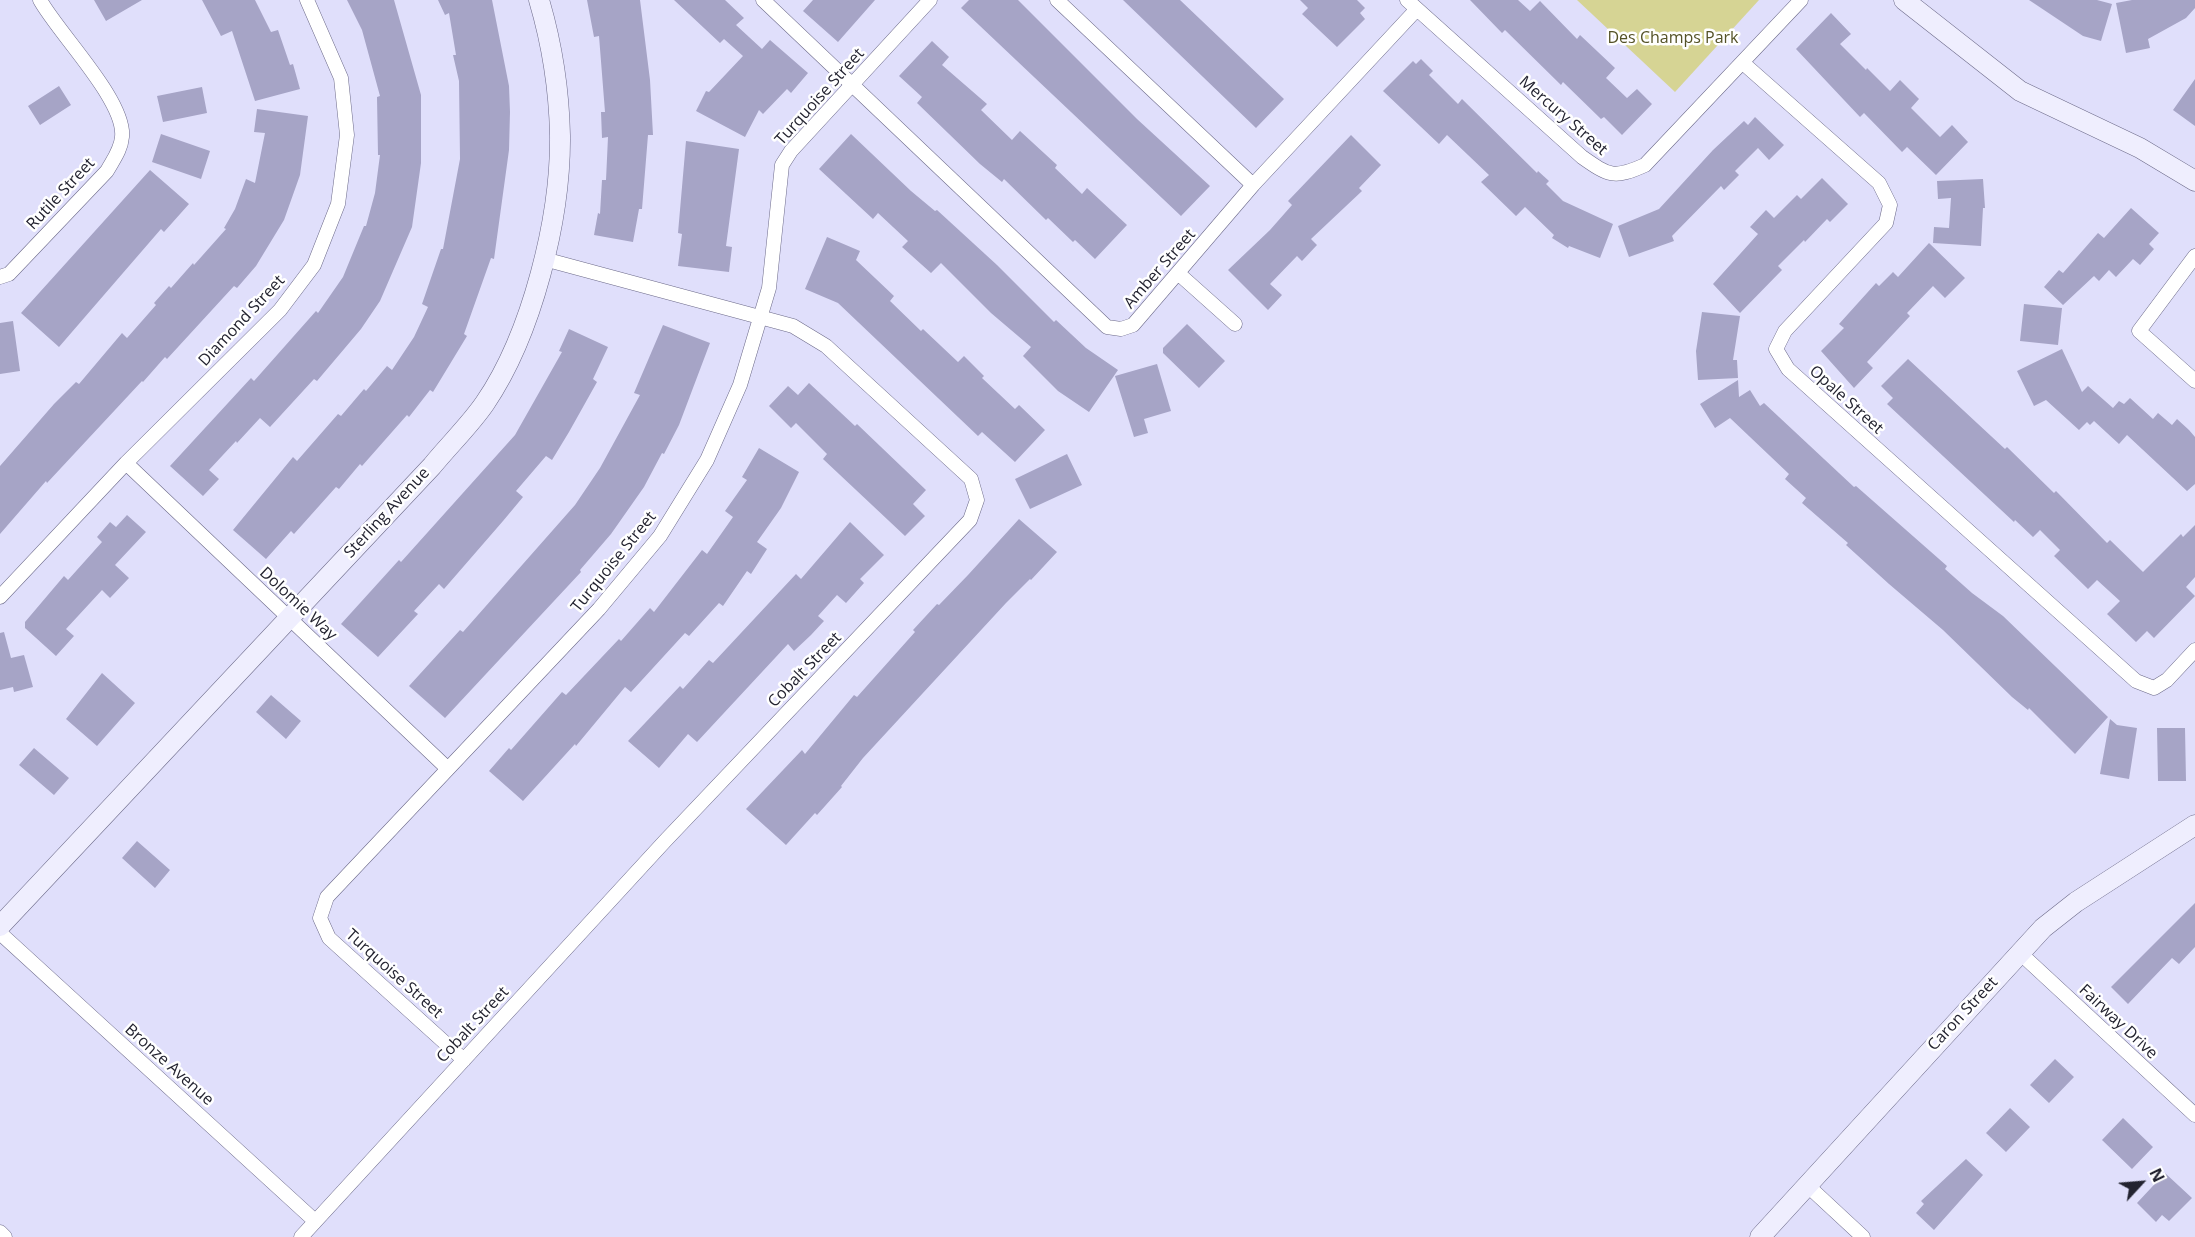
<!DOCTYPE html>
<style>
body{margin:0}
#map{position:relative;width:2195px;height:1237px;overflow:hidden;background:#e0dffb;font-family:"Open Sans",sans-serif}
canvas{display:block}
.north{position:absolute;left:2111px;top:1153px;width:60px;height:60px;-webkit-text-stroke:4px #fff;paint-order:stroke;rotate:64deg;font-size:16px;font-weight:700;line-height:24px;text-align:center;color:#232330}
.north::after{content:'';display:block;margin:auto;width:21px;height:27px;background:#232330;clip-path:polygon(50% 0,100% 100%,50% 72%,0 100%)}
</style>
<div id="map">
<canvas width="2195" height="1237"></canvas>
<div class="north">N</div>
</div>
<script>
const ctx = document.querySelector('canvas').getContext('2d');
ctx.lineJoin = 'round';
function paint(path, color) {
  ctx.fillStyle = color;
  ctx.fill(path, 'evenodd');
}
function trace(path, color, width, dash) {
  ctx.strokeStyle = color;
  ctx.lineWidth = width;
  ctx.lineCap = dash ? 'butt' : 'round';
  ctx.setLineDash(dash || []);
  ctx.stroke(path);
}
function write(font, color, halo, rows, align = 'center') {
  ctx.font = font + ' "Open Sans",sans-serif';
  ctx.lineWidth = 5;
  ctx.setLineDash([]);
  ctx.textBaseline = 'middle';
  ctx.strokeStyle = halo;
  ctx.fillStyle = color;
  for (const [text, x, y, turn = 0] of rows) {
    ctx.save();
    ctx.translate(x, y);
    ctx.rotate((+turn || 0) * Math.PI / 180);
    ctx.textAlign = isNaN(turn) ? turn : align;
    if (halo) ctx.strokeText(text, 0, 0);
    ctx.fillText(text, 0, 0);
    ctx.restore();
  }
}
const green = new Path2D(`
 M 1577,0 L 1759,0 L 1675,92 Z`);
const building = new Path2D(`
 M 94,0 L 142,0 L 106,21 Z
 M 202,0 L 255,0 L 271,32 L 278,30 L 290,65 L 293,64 L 300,89 L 255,101 L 232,31 L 221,36 Z
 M 347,0 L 394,0 L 421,95 L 421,163 L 412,227 L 380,301 L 361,329 L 317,381 L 314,379 L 270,427 L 260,418 L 237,443 L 236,441 L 209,470 L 219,479 L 203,496 L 170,466 L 251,378 L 254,381 L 316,311 L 318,313 L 343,277 L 364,226 L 366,226 L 375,193 L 380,155 L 378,155 L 377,97 L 380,96 L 362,30 Z
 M 438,0 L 492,0 L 509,86 L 510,112 L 509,150 L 494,259 L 491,258 L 464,334 L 467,336 L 433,392 L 430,390 L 409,417 L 407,415 L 362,466 L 360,464 L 339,489 L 336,487 L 294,534 L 291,531 L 266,559 L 233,530 L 293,457 L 297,461 L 338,414 L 341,416 L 364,389 L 366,391 L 387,366 L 392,370 L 414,337 L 428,307 L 422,304 L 441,249 L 443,249 L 460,159 L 459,81 L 453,55 L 456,55 L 449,13 L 445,15 Z
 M 587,0 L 640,0 L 650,80 L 653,135 L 648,135 L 642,209 L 639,209 L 633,242 L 594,235 L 598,213 L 600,214 L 602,180 L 606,180 L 608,137 L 602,138 L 601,112 L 605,112 L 599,36 L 594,37 Z
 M 674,0 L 725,0 L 744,18 L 736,25 L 762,49 L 770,40 L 808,73 L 791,93 L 787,89 L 763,114 L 759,110 L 745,137 L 696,111 L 706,91 L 709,92 L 743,56 L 724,39 L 720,43 Z
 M 813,0 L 875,0 L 838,42 L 803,11 Z
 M 969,0 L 1018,0 L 1137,119 L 1210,186 L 1181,216 L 961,8 Z
 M 1123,0 L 1180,0 L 1284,99 L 1256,128 Z
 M 1300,0 L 1357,0 L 1365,8 L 1360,13 L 1365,19 L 1337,47 L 1302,14 L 1308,8 Z
 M 1470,0 L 1518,0 L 1530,11 L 1540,1 L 1577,39 L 1580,35 L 1615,68 L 1606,78 L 1627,98 L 1637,89 L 1652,104 L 1622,135 L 1604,117 L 1601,119 L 1563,82 L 1561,85 L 1505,30 L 1502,33 Z
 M 2029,0 L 2097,0 L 2112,4 L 2101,41 L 2083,36 Z
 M 2132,0 L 2195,0 L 2195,8 L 2186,18 L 2148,39 L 2150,48 L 2126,53 L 2116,3 Z
 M 1831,13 L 1851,34 L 1840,44 L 1866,70 L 1867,68 L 1890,91 L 1900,80 L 1919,99 L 1911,108 L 1940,137 L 1952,125 L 1968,142 L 1936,175 L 1907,147 L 1902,152 L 1864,113 L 1860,117 L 1796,49 Z
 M 932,41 L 949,57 L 942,65 L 987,104 L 981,110 L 1012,140 L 1020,131 L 1057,165 L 1055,168 L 1082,194 L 1087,188 L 1127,225 L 1095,259 L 1075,240 L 1073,242 L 1048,218 L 1046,220 L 1004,179 L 1002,182 L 980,164 L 917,103 L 922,97 L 899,76 Z
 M 1421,59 L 1433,71 L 1429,75 L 1458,104 L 1462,99 L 1537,173 L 1538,171 L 1549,181 L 1546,184 L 1563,201 L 1613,224 L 1600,258 L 1569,246 L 1568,248 L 1552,238 L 1554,235 L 1525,207 L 1516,216 L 1481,182 L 1489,175 L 1447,135 L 1439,144 L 1383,91 L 1413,61 L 1416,64 Z
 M 2195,79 L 2195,126 L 2173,110 Z
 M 59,86 L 71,105 L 40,125 L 28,106 Z
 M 202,87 L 207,113 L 163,122 L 157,96 Z
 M 257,109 L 308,116 L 300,175 L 284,220 L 256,266 L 237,288 L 234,286 L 167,359 L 165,357 L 143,382 L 142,381 L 47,483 L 46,481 L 0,534 L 0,466 L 54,404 L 76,382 L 79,384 L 122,333 L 127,338 L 156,305 L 154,303 L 169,286 L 171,288 L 193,263 L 194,265 L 226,229 L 224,228 L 235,209 L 246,179 L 255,183 L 265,133 L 254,132 Z
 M 1755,117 L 1784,145 L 1769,160 L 1758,148 L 1735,171 L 1739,175 L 1724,190 L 1721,186 L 1672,236 L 1674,241 L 1629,257 L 1618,226 L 1659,209 L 1713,150 L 1744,121 L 1748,125 Z
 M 161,134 L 210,151 L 201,179 L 152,162 Z
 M 851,134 L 911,191 L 935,211 L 937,210 L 997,265 L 1054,322 L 1056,320 L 1086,348 L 1118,370 L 1089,412 L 1058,391 L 1023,356 L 1031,347 L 991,313 L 941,263 L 931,273 L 902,247 L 908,241 L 878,213 L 873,219 L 819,169 Z
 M 1351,135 L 1381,165 L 1359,188 L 1362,191 L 1311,239 L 1317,245 L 1302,261 L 1297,256 L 1270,284 L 1282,295 L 1268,310 L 1228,270 L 1270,230 L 1292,205 L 1288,201 Z
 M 686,141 L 739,149 L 726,246 L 732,247 L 729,272 L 678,266 L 682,234 L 678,233 Z
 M 150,170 L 189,204 L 164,232 L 161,229 L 59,347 L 21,313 Z
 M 1822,178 L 1848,204 L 1830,222 L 1827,219 L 1805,242 L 1804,240 L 1778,266 L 1782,270 L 1740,313 L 1713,284 L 1758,234 L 1750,227 L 1766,210 L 1774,218 L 1797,195 L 1801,199 Z
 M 1983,179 L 1985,208 L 1983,208 L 1981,246 L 1933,243 L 1934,227 L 1949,228 L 1951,198 L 1938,199 L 1937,181 Z
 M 2131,208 L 2159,233 L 2149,244 L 2154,249 L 2140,265 L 2133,259 L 2116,277 L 2109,270 L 2099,281 L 2094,276 L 2063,305 L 2044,287 L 2059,270 L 2063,273 L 2098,233 L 2104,238 Z
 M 827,237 L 860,251 L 856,260 L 894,296 L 890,301 L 921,331 L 923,329 L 958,362 L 964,356 L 984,376 L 982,378 L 1015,409 L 1019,405 L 1045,430 L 1015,462 L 982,432 L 978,436 L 838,303 L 805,289 Z
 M 1929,243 L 1965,278 L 1945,298 L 1933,286 L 1907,313 L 1910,316 L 1867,362 L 1873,368 L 1854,388 L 1821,351 L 1844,328 L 1839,324 L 1876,283 L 1879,286 L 1893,272 L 1898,277 Z
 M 2024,304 L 2062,308 L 2058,345 L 2020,341 Z
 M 1702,312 L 1740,316 L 1733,360 L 1737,360 L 1738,378 L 1698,380 L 1696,351 Z
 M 13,321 L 20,371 L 0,374 L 0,323 Z
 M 1187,324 L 1225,361 L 1199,388 L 1163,353 L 1163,348 Z
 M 663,325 L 710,343 L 679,425 L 664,454 L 662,453 L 644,487 L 611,534 L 580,570 L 581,572 L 445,718 L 409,686 L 460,630 L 463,632 L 575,505 L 600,468 L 640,395 L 634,393 Z
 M 569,329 L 608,347 L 593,379 L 597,382 L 569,432 L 552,460 L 546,456 L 516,491 L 523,497 L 503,521 L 444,589 L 439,584 L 414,611 L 418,614 L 378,657 L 341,624 L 399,560 L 401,562 L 515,435 L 562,352 L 559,351 Z
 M 2062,349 L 2082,392 L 2088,386 L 2113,408 L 2119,401 L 2124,404 L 2130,398 L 2153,419 L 2158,413 L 2172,425 L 2177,419 L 2189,430 L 2195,437 L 2195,484 L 2187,491 L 2127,435 L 2119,444 L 2094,421 L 2090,425 L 2087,422 L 2079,430 L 2046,400 L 2034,406 L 2017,371 Z
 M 1908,359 L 2005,449 L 2007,447 L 2054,493 L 2056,491 L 2107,543 L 2110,540 L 2143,572 L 2181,534 L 2183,537 L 2195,525 L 2195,577 L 2186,587 L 2195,596 L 2154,638 L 2147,631 L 2136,642 L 2107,614 L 2120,601 L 2097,580 L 2088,589 L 2054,556 L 2060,550 L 2040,530 L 2033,537 L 2015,520 L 2014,522 L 1887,404 L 1893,398 L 1881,386 Z
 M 1157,364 L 1171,411 L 1144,419 L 1148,433 L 1134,437 L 1115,376 Z
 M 1738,380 L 1739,397 L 1750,390 L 1760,406 L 1764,403 L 1854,487 L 1856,486 L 1947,566 L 1945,569 L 1972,593 L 2003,616 L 2108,717 L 2075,754 L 2029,708 L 2028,710 L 2012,697 L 1943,630 L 1889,584 L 1846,545 L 1848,543 L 1802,503 L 1806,498 L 1785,479 L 1789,474 L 1730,418 L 1715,428 L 1700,404 Z
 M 809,383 L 855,426 L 857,424 L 926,490 L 913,504 L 925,516 L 905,536 L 823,459 L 827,454 L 796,423 L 791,428 L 769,406 L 788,386 L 798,395 Z
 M 759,448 L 799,472 L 781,508 L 757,542 L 767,549 L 751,574 L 747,571 L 723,606 L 719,603 L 689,636 L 685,633 L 631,692 L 625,687 L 576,746 L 575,744 L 523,801 L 489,771 L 509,748 L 511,750 L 562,692 L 566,695 L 619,639 L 621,641 L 650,608 L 654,612 L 702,550 L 707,554 L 733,517 L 725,511 L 747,480 L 742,477 Z
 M 1067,454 L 1082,485 L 1030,509 L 1015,479 Z
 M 127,515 L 146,532 L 115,565 L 129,578 L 110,598 L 102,590 L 66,629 L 74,636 L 56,656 L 25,628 L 25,622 L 64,576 L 68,580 L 102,542 L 97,537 L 110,522 L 116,527 Z
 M 1019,519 L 1057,552 L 1031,580 L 1030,579 L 1006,603 L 863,758 L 841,786 L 842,787 L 817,815 L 815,813 L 786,845 L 746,809 L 802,750 L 805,754 L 854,695 L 857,697 L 915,632 L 913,630 L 937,604 L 939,605 L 968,575 Z
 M 850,522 L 884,555 L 860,579 L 864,583 L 846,603 L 837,595 L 818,616 L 824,621 L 811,635 L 794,651 L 788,644 L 697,742 L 688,734 L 659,768 L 628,741 L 680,686 L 683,689 L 709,660 L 713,663 L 796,574 L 801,579 Z
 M 4,632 L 11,658 L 24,655 L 33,687 L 14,692 L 13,687 L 0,690 L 0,633 Z
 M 102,673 L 135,703 L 97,746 L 66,719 Z
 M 271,695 L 301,721 L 286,739 L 256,712 Z
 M 2110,719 L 2117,725 L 2137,728 L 2129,779 L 2100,774 Z
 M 2157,728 L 2185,728 L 2186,781 L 2158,781 Z
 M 34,748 L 69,778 L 54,795 L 19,765 Z
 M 137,841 L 170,870 L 155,888 L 122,858 Z
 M 2195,903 L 2195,947 L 2179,964 L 2172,958 L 2128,1004 L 2111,987 Z
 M 2055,1059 L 2074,1077 L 2049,1103 L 2030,1085 Z
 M 2010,1108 L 2030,1127 L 2006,1152 L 1986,1133 Z
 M 2123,1118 L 2153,1147 L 2132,1169 L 2102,1140 Z
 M 1966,1159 L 1983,1175 L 1934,1230 L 1916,1213 L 1924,1204 L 1921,1201 Z
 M 2165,1173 L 2192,1198 L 2169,1221 L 2162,1215 L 2156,1222 L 2137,1203 Z`);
const street = new Path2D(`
 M 763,0 L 1107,327 L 1121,329 L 1133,325 L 1253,185 L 1417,9
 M 1057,0 L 1253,185
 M 1407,0 L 1582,157 C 1609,176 1614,179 1645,165 L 1801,0
 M 1743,63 L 1879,183 L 1890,205 L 1886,223 L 1785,331 L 1776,349 L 1788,369 L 2136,681 L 2154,688 L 2167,680 L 2195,650
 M 2195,256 L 2139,331 L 2195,381
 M 1179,274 L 1235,324
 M 0,277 L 9,274 L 107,171 C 113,160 121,150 122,137 C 126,101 58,33 40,0
 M 126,463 L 447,768
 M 0,597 L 126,463 L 280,310 L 314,265 L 338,204 L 347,135 L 341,78 L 307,0
 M 0,933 L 315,1221
 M 2020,953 L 2195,1115
 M 464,1060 L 329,938 L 320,918 L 327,897 L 599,609 L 660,536 L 707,460 L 740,385 L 769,288 L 782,165 L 791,151 L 930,0
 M 1807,1185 L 1863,1237
 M 0,1232 L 5,1237
 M 301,1237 L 665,841 L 970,520 L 977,500 L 971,479 L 826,346 L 793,326 L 544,259`);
const secondary = new Path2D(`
 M 1904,0 L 2020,91 L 2140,148 L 2195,181
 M 0,926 L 432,466 C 449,445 470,425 485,403 C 532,334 561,218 560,135 C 559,89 552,44 539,0
 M 1760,1237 L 2043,928 L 2076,902 L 2195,825`);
const parkNames = [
 ["Des Champs Park",1673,38]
];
const streetNames = [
 ["Turquoise Street",820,97,-48],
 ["Mercury Street",1563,116,41],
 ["Rutile Street",61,194,-47],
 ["Amber Street",1160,269,-49],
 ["Diamond Street",242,321,-47],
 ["Opale Street",1846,400,42],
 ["Sterling Avenue",387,513,-47],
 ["Turquoise Street",614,562,-51],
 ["Dolomie Way",298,604,43],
 ["Cobalt Street",805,670,-46],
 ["Turquoise Street",394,974,42],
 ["Caron Street",1963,1014,-47],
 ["Fairway Drive",2118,1022,43],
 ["Cobalt Street",473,1025,-47],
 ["Bronze Avenue",169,1065,42]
];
paint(green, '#d6d494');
paint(building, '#a6a4c6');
trace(street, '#6c6a89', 15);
trace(secondary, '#6c6a89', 21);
trace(street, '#fff', 14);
trace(secondary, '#efeefe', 20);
write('16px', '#545227', '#fff', parkNames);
write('16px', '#232330', '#fff', streetNames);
</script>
